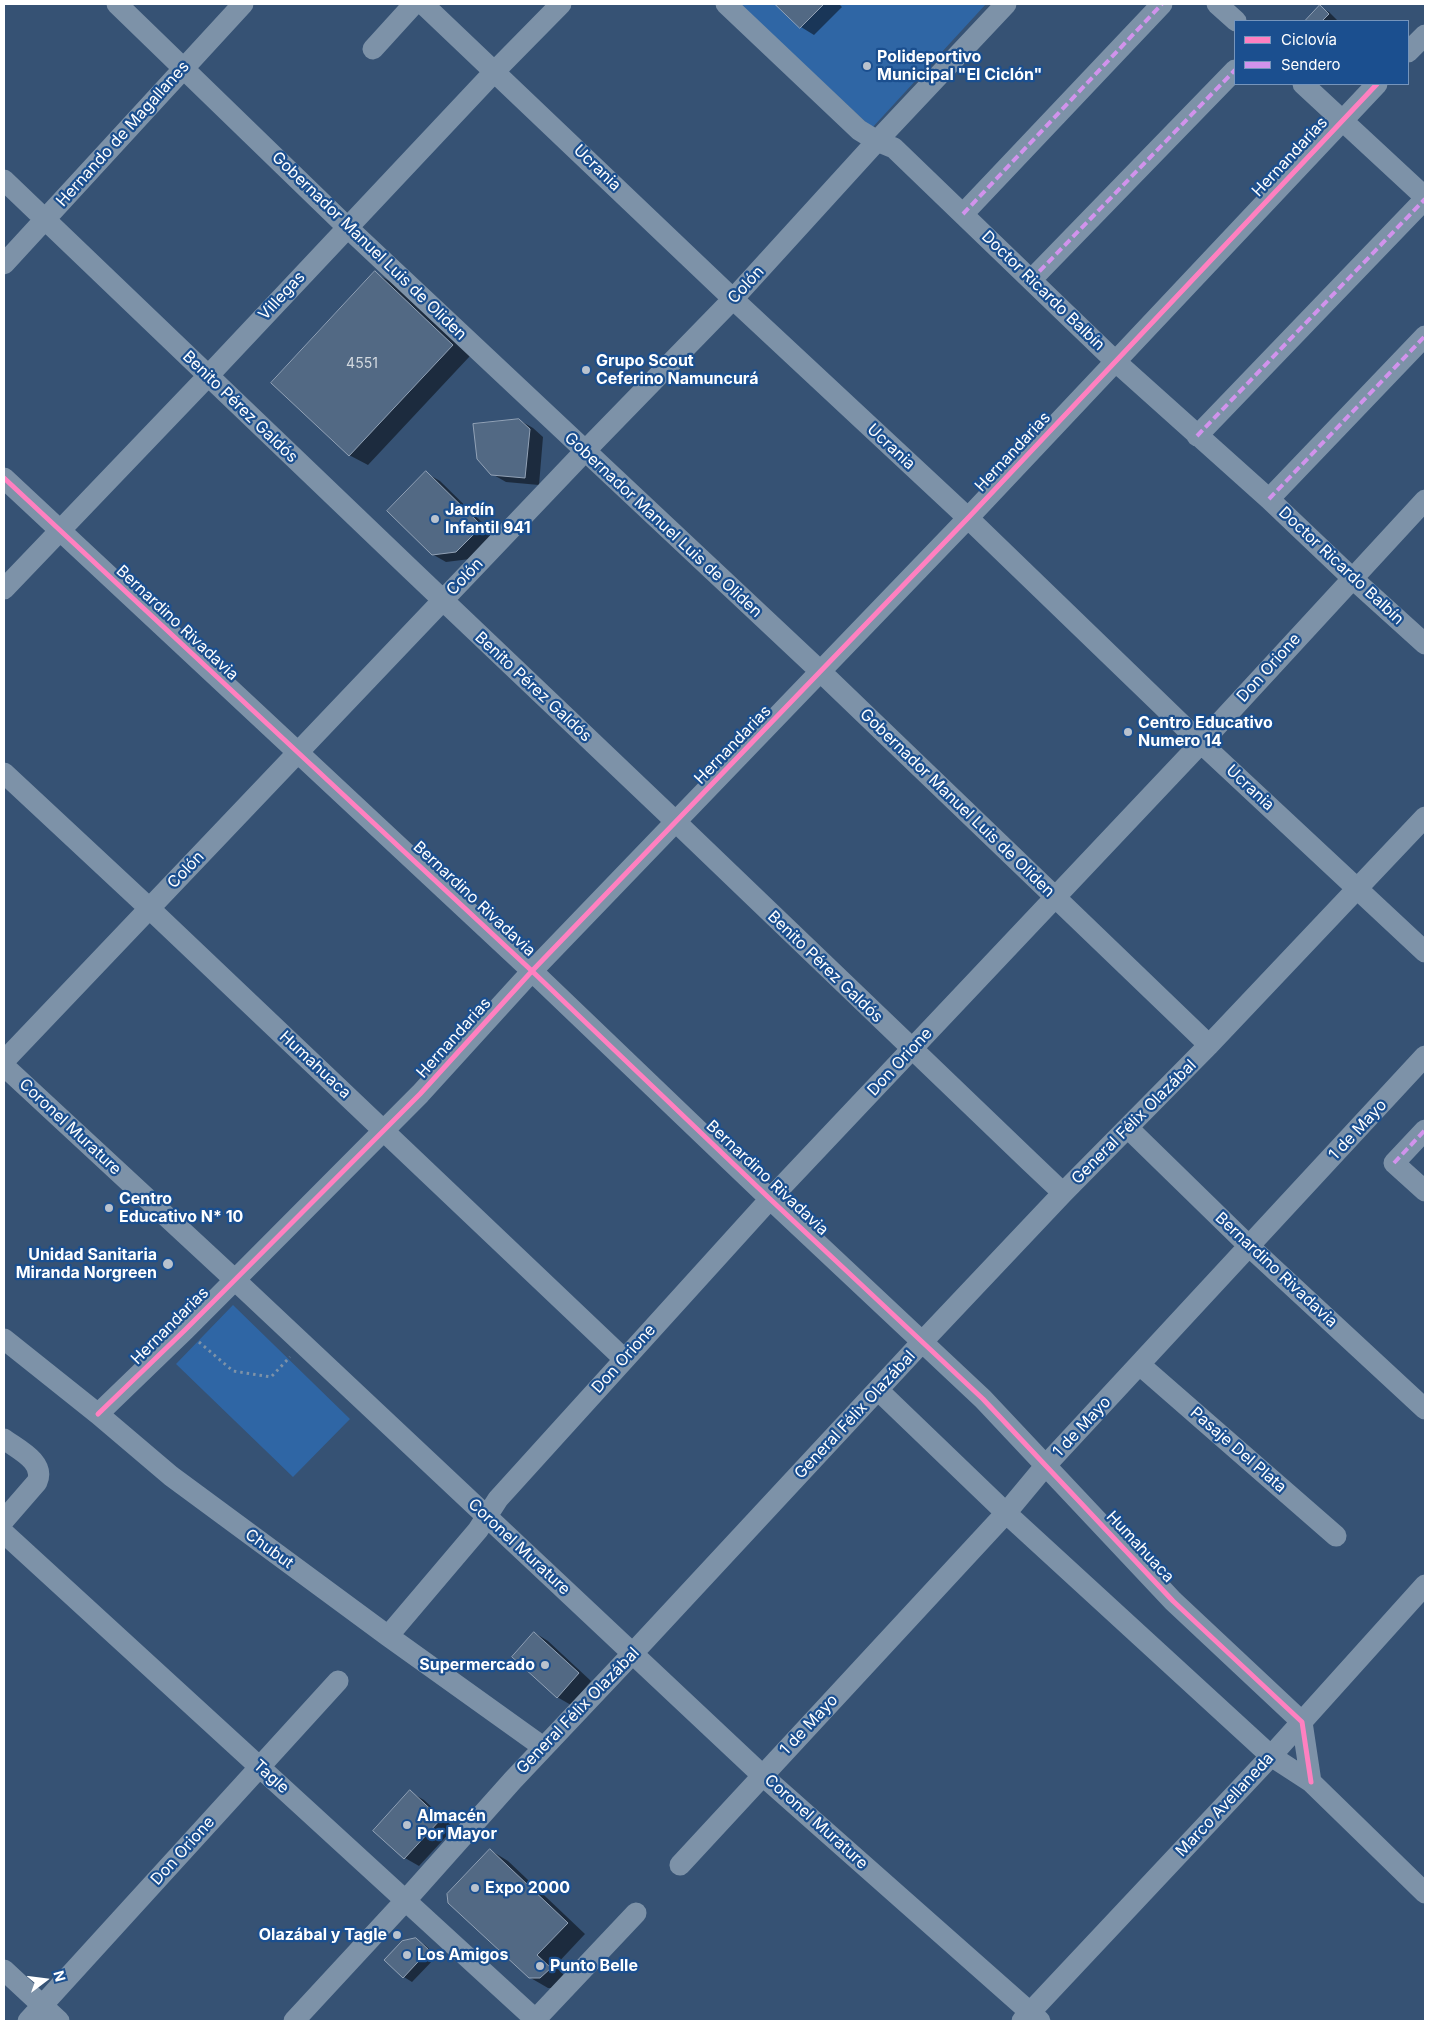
<!DOCTYPE html>
<meta charset="utf-8">
<style>
body{margin:0}
#map{position:relative;width:1429px;height:2025px;overflow:hidden;background:#365274;font-family:Inter,sans-serif}
canvas{display:block}
.frame{position:absolute;inset:0;border:5px solid #fff;pointer-events:none}
.legend{position:absolute;left:1234px;top:20px;width:175px;height:65px;box-sizing:border-box;background:#1b4f8f;border:1px solid #7695bc;margin:0;padding:6px 9px;list-style:none;font-size:15px;color:#fff}
.legend li{display:flex;align-items:center;gap:10px;height:25px}
.legend b{width:25px;border:1px solid #7695bc}
.north{position:absolute;left:20px;top:1955px;width:50px;height:50px;-webkit-text-stroke:4px #1b4f8f;paint-order:stroke;rotate:75deg;font-size:14px;font-weight:700;line-height:20px;text-align:center;color:#fff}
.north::after{content:'';display:block;margin:auto;width:18px;height:22px;background:#fff;clip-path:polygon(50% 0,100% 100%,50% 72%,0 100%)}
</style>
<div id="map">
<canvas width="1429" height="2025"></canvas>
<div class="frame"></div>
<ul class="legend">
<li><b style="height:6px;background:#ff80c0"></b>Ciclovía</li>
<li><b style="height:6px;background:#d193ec"></b>Sendero</li>
</ul>
<div class="north">N</div>
</div>
<script>
const ctx = document.querySelector('canvas').getContext('2d');
ctx.lineJoin = 'round';
function paint(path, color) {
  ctx.fillStyle = color;
  ctx.fill(path, 'evenodd');
}
function trace(path, color, width, dash) {
  ctx.strokeStyle = color;
  ctx.lineWidth = width;
  ctx.lineCap = dash ? 'butt' : 'round';
  ctx.setLineDash(dash || []);
  ctx.stroke(path);
}
function write(font, color, halo, rows, align = 'center') {
  ctx.font = font + ' Inter,sans-serif';
  ctx.lineWidth = 4.5;
  ctx.setLineDash([]);
  ctx.textBaseline = 'middle';
  ctx.strokeStyle = halo;
  ctx.fillStyle = color;
  for (const [text, x, y, turn = 0] of rows) {
    ctx.save();
    ctx.translate(x, y);
    ctx.rotate((+turn || 0) * Math.PI / 180);
    ctx.textAlign = isNaN(turn) ? turn : align;
    if (halo) ctx.strokeText(text, 0, 0);
    ctx.fillText(text, 0, 0);
    ctx.restore();
  }
}
const green = new Path2D(`
 M 739,4 L 986,4 L 872,128 Z
 M 233,1305 L 350,1419 L 293,1477 L 176,1364 Z`);
const shadow = new Path2D(`
 M 777,4 L 839,4 L 842,7 L 814,35 L 801,27 Z
 M 1320,7 L 1329,12 L 1337,20 L 1335,21 L 1307,21 Z
 M 375,273 L 393,283 L 470,356 L 368,465 L 349,455 Z
 M 519,420 L 533,428 L 543,437 L 539,485 L 506,482 L 492,474 Z
 M 426,473 L 440,481 L 495,535 L 470,559 L 446,562 L 432,554 Z
 M 535,1633 L 548,1641 L 591,1681 L 571,1705 L 557,1697 Z
 M 410,1792 L 424,1800 L 454,1828 L 419,1866 L 405,1858 L 375,1831 Z
 M 490,1850 L 508,1861 L 585,1934 L 555,1966 L 568,1979 L 559,1988 L 548,1988 L 529,1977 Z
 M 416,1940 L 425,1945 L 437,1956 L 412,1982 L 404,1977 Z`);
const building = new Path2D(`
 M 775,4 L 824,4 L 800,28 Z
 M 1320,5 L 1329,14 L 1322,21 L 1305,21 Z
 M 375,271 L 453,345 L 349,456 L 271,383 Z
 M 519,419 L 530,429 L 525,478 L 491,475 L 477,459 L 473,424 Z
 M 426,471 L 482,526 L 456,552 L 432,555 L 387,511 Z
 M 534,1632 L 579,1673 L 557,1698 L 512,1657 Z
 M 410,1790 L 441,1819 L 404,1859 L 373,1831 Z
 M 490,1849 L 568,1923 L 537,1955 L 551,1968 L 540,1978 L 529,1978 L 448,1903 L 447,1894 Z
 M 416,1938 L 429,1950 L 403,1978 L 384,1960 L 402,1941 Z`);
const path = new Path2D(`
 M 199,1342 L 233,1371 L 271,1377 L 290,1357`);
const minor = new Path2D(`
 M 117,4 L 347,227 L 820,671 L 1209,1045
 M 423,4 L 733,299 L 968,518 L 1201,743 L 1425,952
 M 726,4 L 859,130 L 877,141 L 894,148 L 1115,361 L 1269,499 L 1352,578 L 1425,644
 M 1217,4 L 1236,21
 M 373,49 L 414,4
 M 1408,52 L 1425,35
 M 1303,84 L 1425,197
 M 4,180 C 226,394 451,608 675,821 C 805,945 933,1070 1063,1193
 M 963,214 L 1162,4
 M 4,264 L 243,4
 M 1031,280 L 1235,70
 M 1197,436 L 1425,199
 M 4,478 L 532,971 L 770,1199 L 983,1399 L 1173,1601 L 1302,1722 L 1311,1782
 M 1269,499 L 1425,336
 M 4,589 L 208,376 L 495,71 L 561,4
 M 4,773 L 149,908 L 624,1359
 M 4,1061 L 585,451 L 733,299 L 877,141 L 1006,4
 M 4,1066 L 235,1280 L 763,1776 L 1040,2021
 M 1128,1128 L 1250,1247 L 1425,1409
 M 1425,1130 L 1394,1163 L 1425,1191
 M 4,1339 L 98,1414 L 171,1476 L 388,1636 L 543,1747
 M 1140,1365 L 1336,1536
 M 878,1390 L 1006,1513 L 1271,1756 L 1311,1782 L 1425,1893
 M 98,1414 L 185,1330 L 420,1094 L 532,971 L 968,518 L 1377,84
 M 4,1439 C 17,1449 46,1462 37,1482 L 4,1520
 M 4,1533 L 537,2021
 M 388,1636 L 478,1530 L 498,1499 L 770,1199 L 1201,743 L 1425,500
 M 680,1865 L 1006,1513 L 1046,1465 L 1425,1056
 M 4,1970 L 59,2021
 M 28,2021 L 338,1681
 M 294,2021 L 406,1900 L 513,1780 L 633,1653 L 923,1341 L 1063,1193 L 1209,1045 L 1425,817
 M 534,2021 L 636,1913
 M 1022,2021 L 1271,1756 L 1425,1585`);
const quiet = new Path2D(`
 M 963,214 L 1162,4
 M 1031,280 L 1235,70
 M 1197,436 L 1425,199
 M 1269,499 L 1425,336
 M 1394,1163 L 1425,1130`);
const cycleway = new Path2D(`
 M 4,478 L 532,971 L 770,1199 L 983,1399 L 1173,1601 L 1302,1722 L 1311,1782
 M 98,1414 L 185,1330 L 420,1094 L 532,971 L 968,518 L 1377,84`);
const markers = [
 [867,66,5,"#b9c2ce"],
 [586,370,5,"#b9c2ce"],
 [435,519,5,"#b9c2ce"],
 [1128,732,5,"#b9c2ce"],
 [109,1208,5,"#b9c2ce"],
 [168,1264,6,"#b9c2ce"],
 [545,1665,5,"#b9c2ce"],
 [407,1825,5,"#b9c2ce"],
 [475,1888,5,"#b9c2ce"],
 [397,1935,5,"#b9c2ce"],
 [407,1955,5,"#b9c2ce"],
 [540,1966,5,"#b9c2ce"]
];
const numberNames = [
 ["4551",362,364]
];
const poiNames = [
 ["Polideportivo",877,57],
 ["Municipal \"El Ciclón\"",877,75],
 ["Grupo Scout",596,361],
 ["Ceferino Namuncurá",596,379],
 ["Jardín",445,510],
 ["Infantil 941",445,528],
 ["Centro Educativo",1138,723],
 ["Numero 14",1138,741],
 ["Centro",119,1199],
 ["Educativo N* 10",119,1217],
 ["Unidad Sanitaria",157,1255,"right"],
 ["Miranda Norgreen",157,1273,"right"],
 ["Supermercado",535,1665,"right"],
 ["Almacén",417,1816],
 ["Por Mayor",417,1834],
 ["Expo 2000",485,1888],
 ["Olazábal y Tagle",387,1935,"right"],
 ["Los Amigos",417,1955],
 ["Punto Belle",550,1966]
];
const streetNames = [
 ["Hernando de Magallanes",123,134,-48],
 ["Hernandarias",1290,157,-47],
 ["Ucrania",597,168,44],
 ["Gobernador Manuel Luis de Oliden",369,246,44],
 ["Colón",746,285,-47],
 ["Doctor Ricardo Balbín",1043,291,44],
 ["Villegas",282,296,-47],
 ["Benito Pérez Galdós",240,407,44],
 ["Ucrania",891,447,43],
 ["Hernandarias",1013,452,-47],
 ["Gobernador Manuel Luis de Oliden",663,525,43],
 ["Doctor Ricardo Balbín",1341,566,43],
 ["Colón",465,577,-46],
 ["Bernardino Rivadavia",177,623,43],
 ["Don Orione",1269,668,-48],
 ["Benito Pérez Galdós",533,687,43],
 ["Hernandarias",733,745,-46],
 ["Ucrania",1250,788,43],
 ["Gobernador Manuel Luis de Oliden",957,803,44],
 ["Colón",186,870,-46],
 ["Bernardino Rivadavia",474,899,43],
 ["Benito Pérez Galdós",825,967,44],
 ["Hernandarias",454,1038,-48],
 ["Don Orione",900,1062,-47],
 ["Humahuaca",315,1065,43],
 ["General Félix Olazábal",1134,1122,-45],
 ["Coronel Murature",70,1127,43],
 ["1 de Mayo",1358,1130,-47],
 ["Bernardino Rivadavia",767,1178,43],
 ["Bernardino Rivadavia",1276,1270,43],
 ["Hernandarias",170,1326,-45],
 ["Don Orione",624,1359,-48],
 ["General Félix Olazábal",855,1415,-47],
 ["1 de Mayo",1082,1427,-47],
 ["Pasaje Del Plata",1238,1450,41],
 ["Coronel Murature",519,1547,43],
 ["Humahuaca",1140,1547,47],
 ["Chubut",269,1549,36],
 ["General Félix Olazábal",578,1711,-46],
 ["1 de Mayo",809,1725,-47],
 ["Tagle",271,1777,42],
 ["Marco Avellaneda",1225,1805,-47],
 ["Coronel Murature",816,1822,42],
 ["Don Orione",183,1851,-48]
];
paint(green, '#2f66a5');
paint(shadow, '#0007');
paint(building, '#526984');
trace(building, '#92a2b6', 1);
trace(path, '#7d92a8', 3, [2.5, 4]);
trace(minor, '#7d92a8', 21);
trace(quiet, '#d193ec', 4, [8, 4]);
trace(cycleway, '#ff80c0', 5);
for (const [x, y, r, color] of markers) {
  const dot = new Path2D();
  dot.arc(x, y, r, 0, 2 * Math.PI);
  ctx.fillStyle = color;
  ctx.fill(dot);
  trace(dot, '#1b4f8f', 2);
}
write('14px', '#d4dae0', null, numberNames);
write('bold 16px', '#fff', '#1b4f8f', poiNames, 'left');
write('16px', '#fff', '#1b4f8f', streetNames);
</script>
